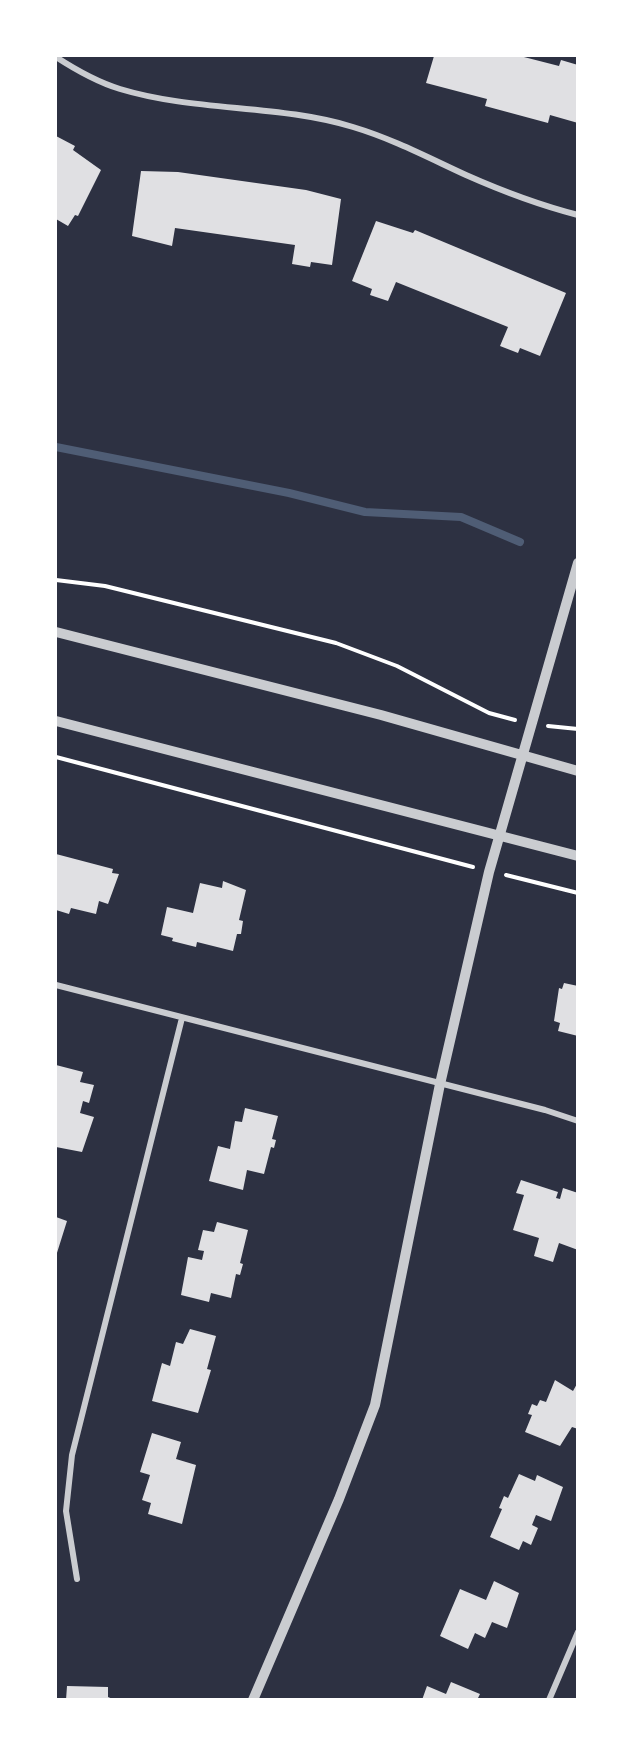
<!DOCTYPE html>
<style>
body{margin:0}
#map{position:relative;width:633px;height:1755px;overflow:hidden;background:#2d3142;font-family:"Titillium Web",sans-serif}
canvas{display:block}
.frame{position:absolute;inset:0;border:57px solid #fff;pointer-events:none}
</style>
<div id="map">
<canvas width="633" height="1755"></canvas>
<div class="frame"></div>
</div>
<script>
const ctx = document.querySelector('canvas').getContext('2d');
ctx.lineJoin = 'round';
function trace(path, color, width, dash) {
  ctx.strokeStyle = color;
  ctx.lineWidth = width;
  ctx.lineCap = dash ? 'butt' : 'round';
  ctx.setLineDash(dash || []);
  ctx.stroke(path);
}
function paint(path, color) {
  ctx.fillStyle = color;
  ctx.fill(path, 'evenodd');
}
const stream = new Path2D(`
 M 56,447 L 289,493 L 365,512 L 461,517 L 520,542`);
const building = new Path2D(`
 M 434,56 L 520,56 L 559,66 L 561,60 L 578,65 L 578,123 L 550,115 L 548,123 L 485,106 L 487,99 L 426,83 Z
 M 56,136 L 75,146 L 73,150 L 101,170 L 78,216 L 75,215 L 68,226 L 56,219 Z
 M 141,171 L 178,172 L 306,190 L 341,199 L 332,265 L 311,262 L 310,267 L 292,264 L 295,245 L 175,228 L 172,246 L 132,236 Z
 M 376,221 L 413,233 L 415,230 L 566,293 L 540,356 L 520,348 L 518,353 L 500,346 L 508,327 L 396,282 L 388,301 L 370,295 L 372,289 L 352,281 Z
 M 56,854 L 113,869 L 112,873 L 119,874 L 108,904 L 99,901 L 96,914 L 71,908 L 69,914 L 56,910 Z
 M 223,881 L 246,890 L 239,920 L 243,921 L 241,934 L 237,934 L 233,951 L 197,942 L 196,947 L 172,941 L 173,938 L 161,935 L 167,907 L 193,913 L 200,883 L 222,888 Z
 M 564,983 L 578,986 L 578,1036 L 558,1031 L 560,1023 L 554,1021 L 559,988 L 562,989 Z
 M 56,1065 L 83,1072 L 80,1082 L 94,1085 L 89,1103 L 83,1101 L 80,1113 L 94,1117 L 82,1152 L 56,1147 Z
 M 245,1108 L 278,1116 L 272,1139 L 276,1140 L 274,1148 L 271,1147 L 264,1174 L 247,1170 L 243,1190 L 209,1181 L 218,1146 L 230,1149 L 235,1121 L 242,1122 Z
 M 521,1180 L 558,1192 L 556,1198 L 560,1199 L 563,1188 L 578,1193 L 578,1250 L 559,1243 L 553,1262 L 534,1256 L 539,1238 L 513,1230 L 524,1195 L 516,1193 Z
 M 56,1217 L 67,1221 L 56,1256 Z
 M 217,1222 L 248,1230 L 240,1263 L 243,1264 L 240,1275 L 236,1274 L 231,1298 L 211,1293 L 209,1302 L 181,1295 L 188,1257 L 202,1260 L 204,1251 L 198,1250 L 203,1230 L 214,1232 Z
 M 190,1329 L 216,1336 L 207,1369 L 211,1370 L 198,1413 L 152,1401 L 162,1363 L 170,1366 L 176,1342 L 183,1344 Z
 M 555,1380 L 573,1391 L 578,1382 L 578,1429 L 572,1427 L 560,1446 L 525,1432 L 532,1415 L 528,1414 L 532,1404 L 537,1406 L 540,1400 L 546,1402 Z
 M 152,1433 L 181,1442 L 176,1459 L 196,1465 L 182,1524 L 148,1514 L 151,1503 L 142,1500 L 150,1475 L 140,1472 Z
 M 519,1474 L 535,1481 L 537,1475 L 563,1487 L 551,1521 L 536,1515 L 532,1525 L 538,1528 L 531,1545 L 523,1541 L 519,1550 L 490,1537 L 502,1509 L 499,1508 L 504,1496 L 508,1498 Z
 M 494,1581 L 519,1593 L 507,1628 L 492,1622 L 485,1638 L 475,1633 L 468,1649 L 440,1636 L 460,1589 L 486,1600 Z
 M 451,1682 L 480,1694 L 477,1700 L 422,1700 L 427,1686 L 446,1694 Z
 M 67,1686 L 108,1687 L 108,1697 L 115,1700 L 66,1700 Z`);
const path = new Path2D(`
 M 56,580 L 105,586 L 336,643 L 397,666 L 489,713 L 515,720
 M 548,726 L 578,729
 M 56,757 L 473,867
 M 506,875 L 578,893`);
const minor = new Path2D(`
 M 56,57 C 76,70 97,82 120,89 C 196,112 278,104 353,127 C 393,139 429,158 466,175 C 502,191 539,205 578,215
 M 56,985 L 545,1110 L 578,1121
 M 77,1579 L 66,1511 L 72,1455 L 182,1018
 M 549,1700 L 578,1632`);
const tertiary = new Path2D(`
 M 56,632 L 381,715 L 578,771
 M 56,721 L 578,856
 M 253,1700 L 339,1499 L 375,1405 L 440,1084 L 489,872 L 578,563`);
trace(stream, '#4f5d75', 8);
paint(building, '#e0e0e3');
trace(path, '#fff', 4);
trace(minor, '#caccd0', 6);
trace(tertiary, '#caccd0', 10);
</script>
